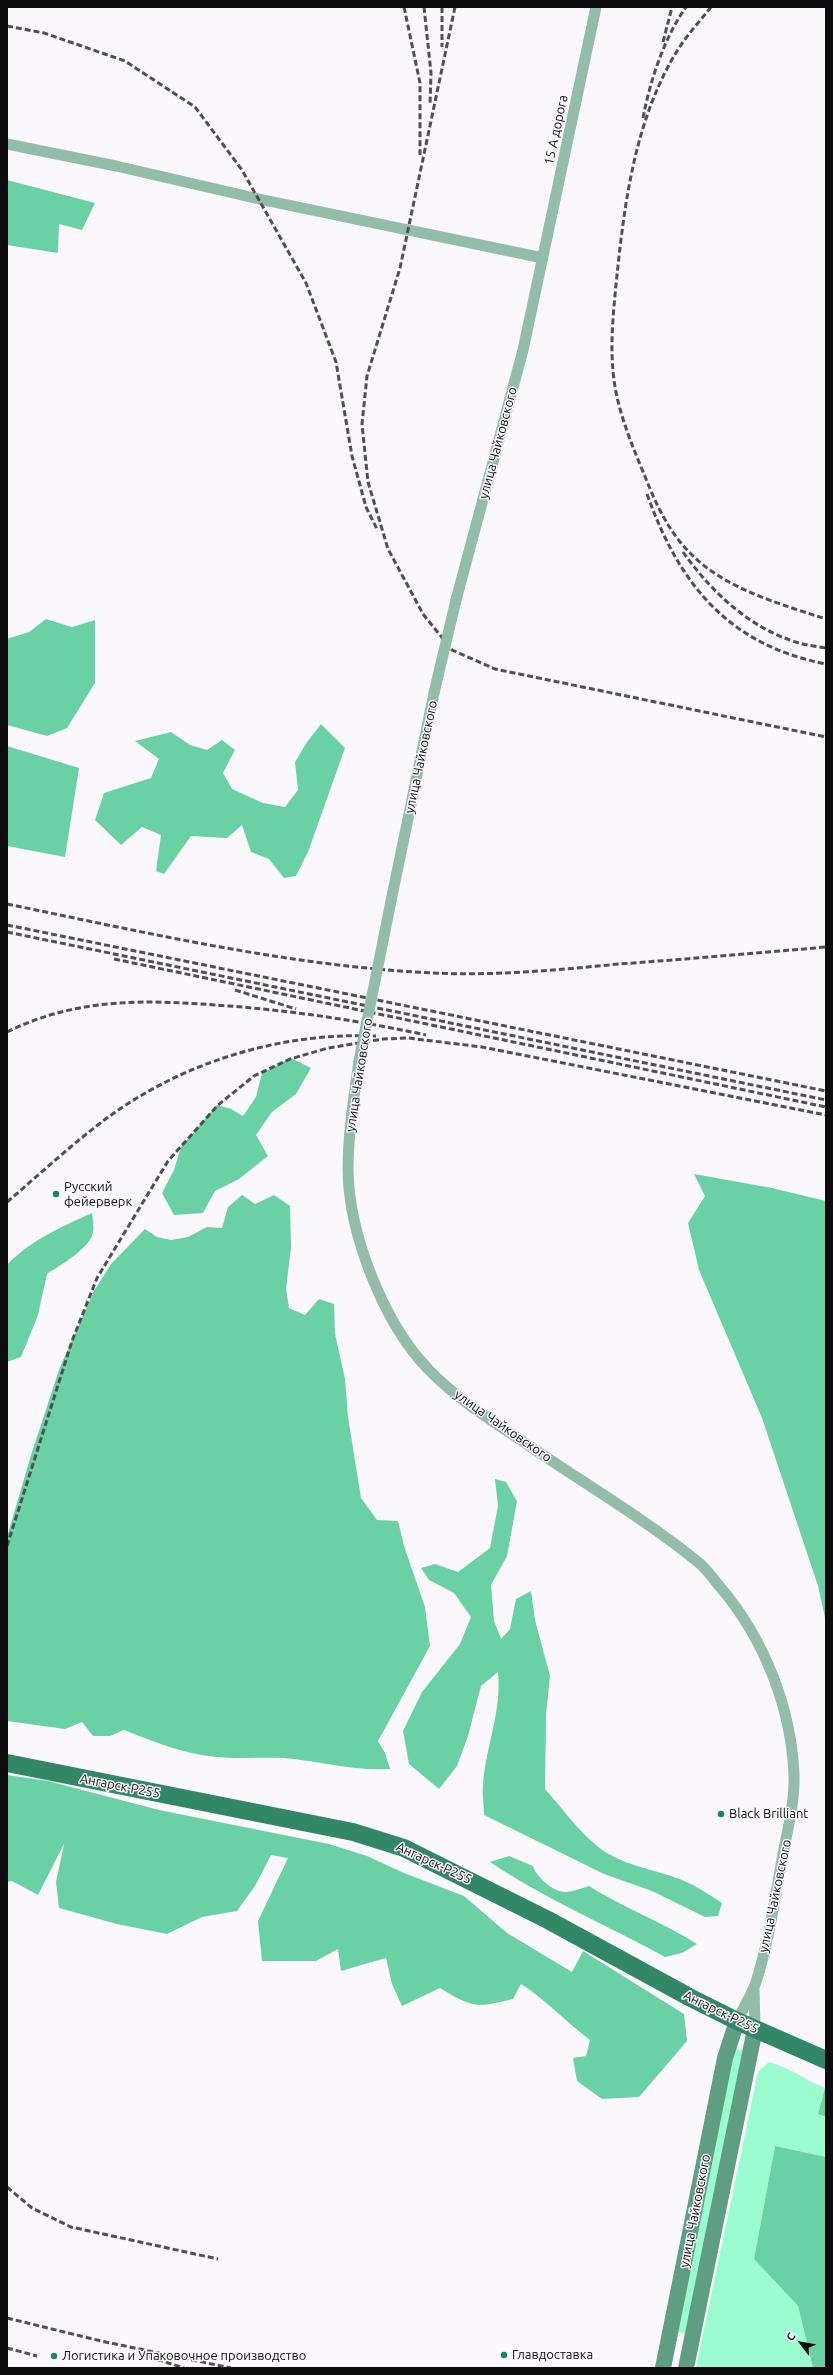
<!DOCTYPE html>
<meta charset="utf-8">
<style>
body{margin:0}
#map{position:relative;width:833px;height:2375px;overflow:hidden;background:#faf8fd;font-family:Ubuntu,sans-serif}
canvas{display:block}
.frame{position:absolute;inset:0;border:8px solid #0d0d0e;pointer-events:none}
.north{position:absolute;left:781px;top:2323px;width:40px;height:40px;-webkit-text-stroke:3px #faf8fd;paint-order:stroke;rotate:302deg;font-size:11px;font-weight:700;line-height:16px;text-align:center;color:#0d0d0e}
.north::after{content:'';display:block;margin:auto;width:14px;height:18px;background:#0d0d0e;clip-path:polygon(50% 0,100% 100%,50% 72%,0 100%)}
</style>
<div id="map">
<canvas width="833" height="2375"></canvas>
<div class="frame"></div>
<div class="north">С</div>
</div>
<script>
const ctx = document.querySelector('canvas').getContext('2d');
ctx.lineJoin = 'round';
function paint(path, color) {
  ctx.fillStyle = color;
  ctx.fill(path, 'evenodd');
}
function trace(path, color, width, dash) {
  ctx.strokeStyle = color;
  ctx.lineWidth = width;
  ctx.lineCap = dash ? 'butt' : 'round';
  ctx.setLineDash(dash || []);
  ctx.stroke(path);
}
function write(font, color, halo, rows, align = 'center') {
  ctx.font = font + ' Ubuntu,sans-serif';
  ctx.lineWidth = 3;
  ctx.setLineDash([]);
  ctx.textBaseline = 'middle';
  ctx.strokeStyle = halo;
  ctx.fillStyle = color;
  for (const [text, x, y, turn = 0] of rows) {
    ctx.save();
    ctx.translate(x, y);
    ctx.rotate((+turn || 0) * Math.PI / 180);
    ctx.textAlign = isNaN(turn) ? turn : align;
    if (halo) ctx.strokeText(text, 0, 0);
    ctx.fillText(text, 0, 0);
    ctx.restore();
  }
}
const green = new Path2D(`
 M 733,2049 L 744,2050 L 686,2334 L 675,2332 Z
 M 769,2062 C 791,2068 805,2080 825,2088 L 818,2114 L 826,2117 L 826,2157 L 775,2146 L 754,2259 L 798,2306 L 813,2368 L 696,2368 L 758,2072 Z`);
const forest = new Path2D(`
 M 7,180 L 95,203 L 82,230 L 59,224 L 58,253 L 7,245 Z
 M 46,619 L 72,627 L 95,620 L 95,683 L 67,728 L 47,736 L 7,725 L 7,639 L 29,632 Z
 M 321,724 L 345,748 L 308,852 L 296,876 L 284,878 L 269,859 L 251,852 L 242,825 L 227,838 L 191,836 L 164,874 L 156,871 L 161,835 L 142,827 L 121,845 L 95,820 L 104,793 L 151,778 L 159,759 L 135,741 L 171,732 L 190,745 L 207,750 L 222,740 L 235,750 L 223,773 L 232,789 L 263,803 L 285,807 L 298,790 L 295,762 L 307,742 Z
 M 7,746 L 79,768 L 65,857 L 7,846 Z
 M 291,1058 L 311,1068 L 296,1094 L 272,1112 L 256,1135 L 268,1156 L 239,1179 L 215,1191 L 203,1213 L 174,1215 L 162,1193 L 174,1170 L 181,1147 L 217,1105 L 231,1109 L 243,1116 L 256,1097 L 262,1073 Z
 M 694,1174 L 772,1188 L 826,1201 L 826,1622 L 818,1586 L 762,1418 L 699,1270 L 688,1223 L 705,1196 Z
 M 242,1195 L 255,1204 L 274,1195 L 290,1206 L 291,1247 L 286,1289 L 289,1308 L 305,1315 L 319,1299 L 334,1304 L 335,1334 L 345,1379 L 348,1417 L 361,1498 L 377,1520 L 398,1521 L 404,1546 L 425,1607 L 430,1646 L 378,1741 L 385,1753 L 390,1769 C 353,1771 320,1761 284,1758 C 262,1757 239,1759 217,1757 C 184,1754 154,1742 124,1730 L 110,1736 L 93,1736 L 82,1722 L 65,1729 L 7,1721 L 7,1537 L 31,1455 L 60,1367 L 94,1291 L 111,1264 L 145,1229 L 157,1237 L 171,1240 L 188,1237 L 207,1227 L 222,1228 L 228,1207 Z
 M 92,1213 C 93,1219 94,1226 93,1232 C 92,1247 59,1266 47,1274 L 38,1315 L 21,1357 L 7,1362 L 7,1265 C 29,1241 63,1226 92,1213 Z
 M 495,1479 L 506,1482 L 517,1501 L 507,1556 L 491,1585 L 494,1621 L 501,1639 L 510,1629 L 516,1599 L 531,1591 L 535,1620 L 550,1676 L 546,1715 L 545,1789 C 565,1811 582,1837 607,1853 C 630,1867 657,1870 682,1880 C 696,1886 709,1894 722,1903 L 718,1916 L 705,1917 L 652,1891 L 604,1874 L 484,1815 C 484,1805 482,1794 483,1784 C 486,1746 502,1710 498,1672 L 481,1686 L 468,1736 L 457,1766 L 439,1789 L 409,1764 L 403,1731 L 422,1692 L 460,1644 L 471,1617 L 454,1593 L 429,1580 L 421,1568 L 435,1564 L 458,1572 L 490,1548 L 498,1506 Z
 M 7,1775 L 48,1781 L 159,1810 L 329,1844 L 367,1856 L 404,1873 L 464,1896 L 507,1933 L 572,1972 L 583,1951 L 684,2014 L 687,2041 L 639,2097 L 602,2099 L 577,2081 L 573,2058 L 586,2056 L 590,2040 C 566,2022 546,2000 521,1984 L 513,1999 C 476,2008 473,2008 440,1988 L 402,2006 L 392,1984 L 386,1958 L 341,1971 L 338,1949 L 316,1961 L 262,1961 L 258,1921 L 288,1858 L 271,1855 L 255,1886 L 237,1911 L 202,1917 L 167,1934 L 117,1924 L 59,1908 L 56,1882 L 64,1844 L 38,1895 L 12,1881 L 7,1882 Z
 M 509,1856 L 533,1866 C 536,1877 554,1893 567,1892 C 574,1891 582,1888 589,1886 C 624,1908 662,1922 697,1944 L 682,1953 L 665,1957 C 607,1925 545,1899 490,1862 Z
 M 825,2088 L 826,2089 L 826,2117 L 818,2114 Z
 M 775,2146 L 826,2157 L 826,2368 L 813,2368 L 798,2306 L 754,2259 Z`);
const street = new Path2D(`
 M 7,144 L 116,166 L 259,199 L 543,258
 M 456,600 L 523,350 L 596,7
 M 391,901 L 434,693
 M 359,1061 C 354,1097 348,1133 348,1170 C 349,1235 384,1324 429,1370 C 459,1401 496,1423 531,1447 C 587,1485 646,1520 698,1562 C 707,1569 714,1580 721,1588 C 764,1639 791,1707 794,1774 C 795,1801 788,1828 783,1854 C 775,1897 769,1943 755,1985 C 750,1997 743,2009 737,2021
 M 754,1988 L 755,2029`);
const secondary = new Path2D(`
 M 663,2368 L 725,2058 L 737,2021
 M 686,2368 L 755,2029`);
const primary = new Path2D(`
 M 7,1763 L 353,1832 L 404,1848 L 548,1920 L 691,1998 L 737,2021 L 826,2060`);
const rail = new Path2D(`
 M 404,7 L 420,83 L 420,155
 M 424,7 L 431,73 L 430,105
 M 442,7 L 442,47
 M 455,7 L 400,268 L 367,376 L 362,424 L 368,482 L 388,549 L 423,614 L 452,650 L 495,669 L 826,737
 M 711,7 C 700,21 687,35 677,51 C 636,118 625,198 617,275 C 613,316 608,356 617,397 C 623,423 633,448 644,474 C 655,502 668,531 690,553 C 725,589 780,604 826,619
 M 7,26 L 44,33 L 125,61 L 195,107 L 242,170 L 306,283 L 336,362 L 352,456 L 366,507 L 378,531
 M 663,42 L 672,7
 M 643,118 C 650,81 664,38 686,7
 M 647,494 C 679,584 728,645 826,664
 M 683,552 C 710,590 747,626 793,641 C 803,645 815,646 826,648
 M 7,904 C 148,933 289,966 433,973 C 495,976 557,970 619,964 C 688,959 757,953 826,947
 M 7,925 L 826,1091
 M 7,932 L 826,1100
 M 114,959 L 826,1107
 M 235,990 L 296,1009
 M 7,1032 C 80,996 150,1000 229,1006 C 295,1011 361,1021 426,1035
 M 7,1202 C 40,1174 72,1144 107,1118 C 183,1062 281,1032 376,1036
 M 7,1546 L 72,1341 L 97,1278 L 168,1161 L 218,1105 L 254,1076 L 290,1059 L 328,1048 L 383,1039 L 408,1038 L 482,1047 L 826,1115
 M 7,2187 L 32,2208 L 71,2227 L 218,2259
 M 7,2318 L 101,2341 L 231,2368
 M 7,2348 L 37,2356
 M 140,2354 L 184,2368`);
const streetBridge = new Path2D(`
 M 434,693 L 456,600
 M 359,1061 L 391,901`);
const markers = [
 [56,1194,4,"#1c845f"],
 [721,1814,4,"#1c845f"],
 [504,2355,4,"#1c845f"],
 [54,2356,4,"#1c845f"]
];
const streetNames = [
 ["15 А дорога",556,130,-78],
 ["улица Чайковского",498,443,-75],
 ["улица Чайковского",421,757,-78],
 ["улица Чайковского",359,1075,-81],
 ["улица Чайковского",503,1426,35],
 ["Ангарск-Р255",120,1786,11],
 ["Ангарск-Р255",434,1863,25],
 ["улица Чайковского",775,1896,-78],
 ["Ангарск-Р255",721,2012,26],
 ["улица Чайковского",695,2211,-79]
];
const poiNames = [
 ["Русский",64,1187],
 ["фейерверк",64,1202],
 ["Black Brilliant",729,1814],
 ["Главдоставка",512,2355],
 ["Логистика и Упаковочное производство",62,2356]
];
paint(green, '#9bfcd0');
paint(forest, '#6ad1a5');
trace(street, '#93bda9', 11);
trace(secondary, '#5f9e82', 16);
trace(primary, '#328866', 18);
trace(rail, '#504f51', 3, [6, 3]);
trace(streetBridge, '#93bda9', 11);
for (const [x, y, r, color] of markers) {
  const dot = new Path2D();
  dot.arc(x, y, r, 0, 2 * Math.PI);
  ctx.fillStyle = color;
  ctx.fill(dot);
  trace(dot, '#faf8fd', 1.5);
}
write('13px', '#0d0d0e', '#faf8fd', streetNames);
write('13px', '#0d0d0e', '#faf8fd', poiNames, 'left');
</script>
